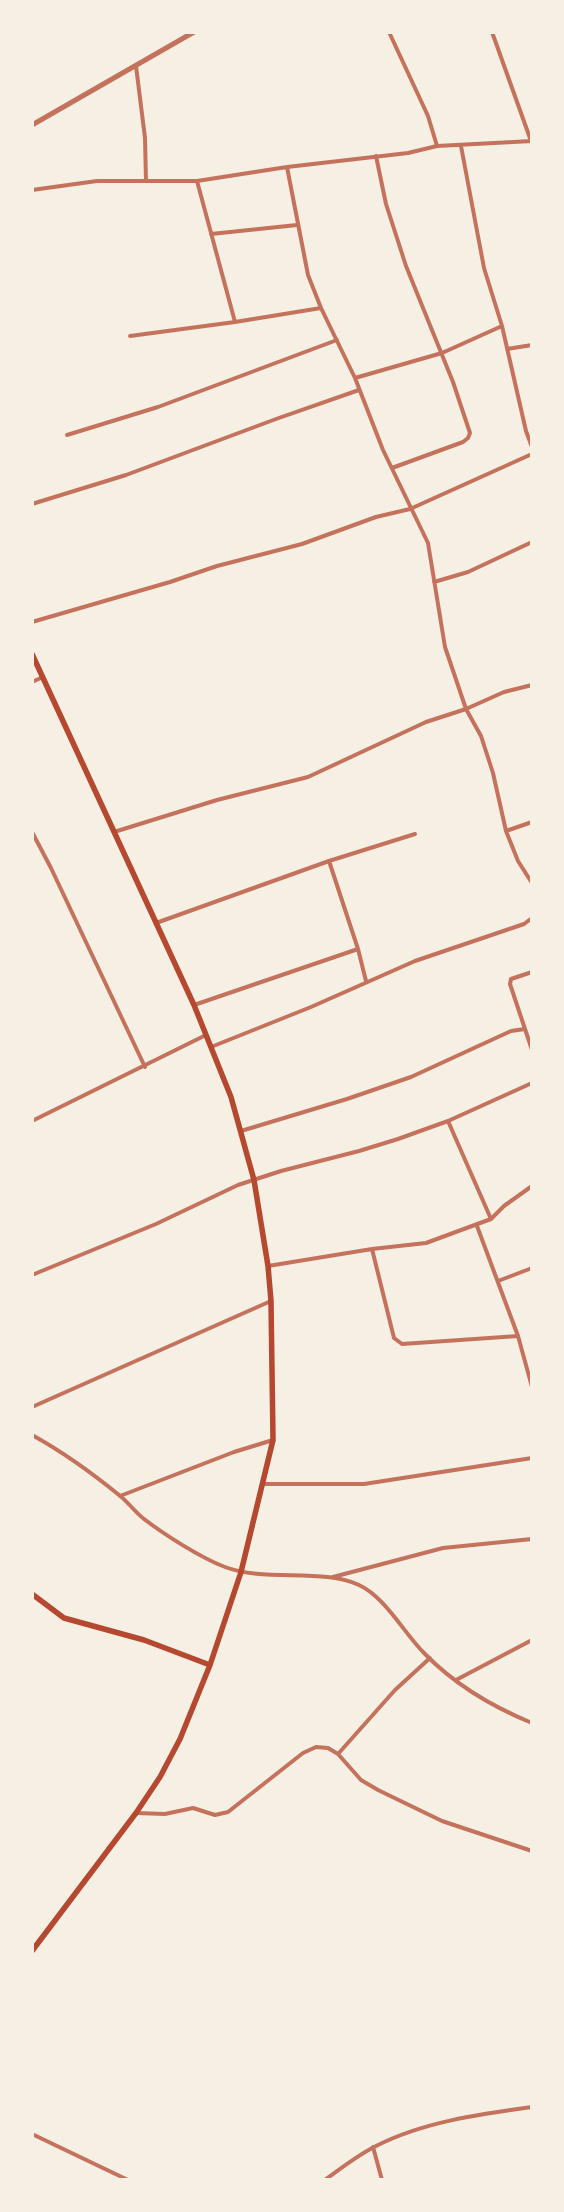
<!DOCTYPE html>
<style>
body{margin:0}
#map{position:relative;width:564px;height:2212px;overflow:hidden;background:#f6efe4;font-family:"Noto Sans",sans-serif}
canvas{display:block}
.frame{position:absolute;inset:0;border:34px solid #f6efe4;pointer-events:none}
</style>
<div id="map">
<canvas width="564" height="2212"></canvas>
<div class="frame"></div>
</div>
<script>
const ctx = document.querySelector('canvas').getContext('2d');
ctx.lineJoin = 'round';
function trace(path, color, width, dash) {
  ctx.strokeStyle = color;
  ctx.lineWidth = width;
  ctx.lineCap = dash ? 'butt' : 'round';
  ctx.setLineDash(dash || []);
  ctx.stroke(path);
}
const minor = new Path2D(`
 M 389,32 L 428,116 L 437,146
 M 492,32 L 531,141
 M 136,66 L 145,138 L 146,181
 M 461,146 L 484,268 L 502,326 L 526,431 L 532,447
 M 376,156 L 386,204 L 406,266 L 453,382 L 470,433 L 468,438 L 463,442 L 392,468
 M 287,167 L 308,275 L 321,308 L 355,378 L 383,450 L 428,543 L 445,647 L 466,709 L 481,736 L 493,773 L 506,831 L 518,861 L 532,883
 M 197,181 L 235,322
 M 32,190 L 97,181 L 197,181 L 287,167 L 408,153 L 437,146 L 532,141
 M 211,234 L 297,225
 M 130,336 L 235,322 L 321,308
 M 507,349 L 532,345
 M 355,378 L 442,353 L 502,326
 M 67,435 L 158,407 L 337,340
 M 32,504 L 126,475 L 276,419 L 359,390
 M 434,582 L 468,572 L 532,542
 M 32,622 L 170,582 L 217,566 L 302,544 L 376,517 L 410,509 L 532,454
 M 32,682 L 43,677
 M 506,831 L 532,822
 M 32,832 L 51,868 L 145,1067
 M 114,832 L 217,800 L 308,777 L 426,722 L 466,709 L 504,692 L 532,685
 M 329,861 L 415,834
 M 156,923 L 329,861 L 358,949 L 194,1005
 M 358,949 L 366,981
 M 525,1029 L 532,1050
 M 211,1047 L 311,1007 L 415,961 L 524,924 L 532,918
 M 32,1121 L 206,1035
 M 241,1131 L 347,1099 L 411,1077 L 511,1031 L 525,1029 L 510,984 L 511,979 L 532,972
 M 491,1219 L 504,1206 L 532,1186
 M 477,1226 L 518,1336 L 532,1387
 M 372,1249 L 394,1338 L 402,1344 L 518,1336
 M 268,1266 L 372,1249 L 426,1243 L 491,1219 L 448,1121
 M 32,1275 L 156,1224 L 238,1185 L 281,1171 L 359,1151 L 398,1139 L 448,1121 L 532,1083
 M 498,1281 L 532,1268
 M 32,1407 L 271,1301
 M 32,1435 C 63,1452 92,1473 119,1495 C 128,1502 135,1512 144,1519 C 165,1535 201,1558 225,1567 C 264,1582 324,1568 359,1585 C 385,1597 404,1633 424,1653 C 453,1683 493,1707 532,1723
 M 263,1484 L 364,1484 L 532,1458
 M 120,1496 L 234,1452 L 273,1440
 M 333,1577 L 443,1548 L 532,1539
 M 456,1680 L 532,1640
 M 338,1754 L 395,1690 L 430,1658
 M 136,1813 L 165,1814 L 193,1808 L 215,1815 L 228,1812 L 303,1753 L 316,1747 L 328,1748 L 338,1754 L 361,1780 L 378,1790 L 442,1821 L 532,1851
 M 32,2134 L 128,2180
 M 373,2147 L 382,2180
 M 325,2180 C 341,2168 358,2155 376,2146 C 423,2122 480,2114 532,2107`);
const tertiary = new Path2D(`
 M 32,125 L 194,32`);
const secondary = new Path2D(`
 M 32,654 L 194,1005 L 231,1097 L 254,1180 L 268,1266 L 271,1301 L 273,1440 L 241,1572 L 210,1665 L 180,1739 L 160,1777 L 136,1813 L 32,1951
 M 32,1594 L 64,1618 L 144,1640 L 210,1665`);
trace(minor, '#c5725c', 4);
trace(tertiary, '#c5725c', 5);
trace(secondary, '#b5482f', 5.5);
</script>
